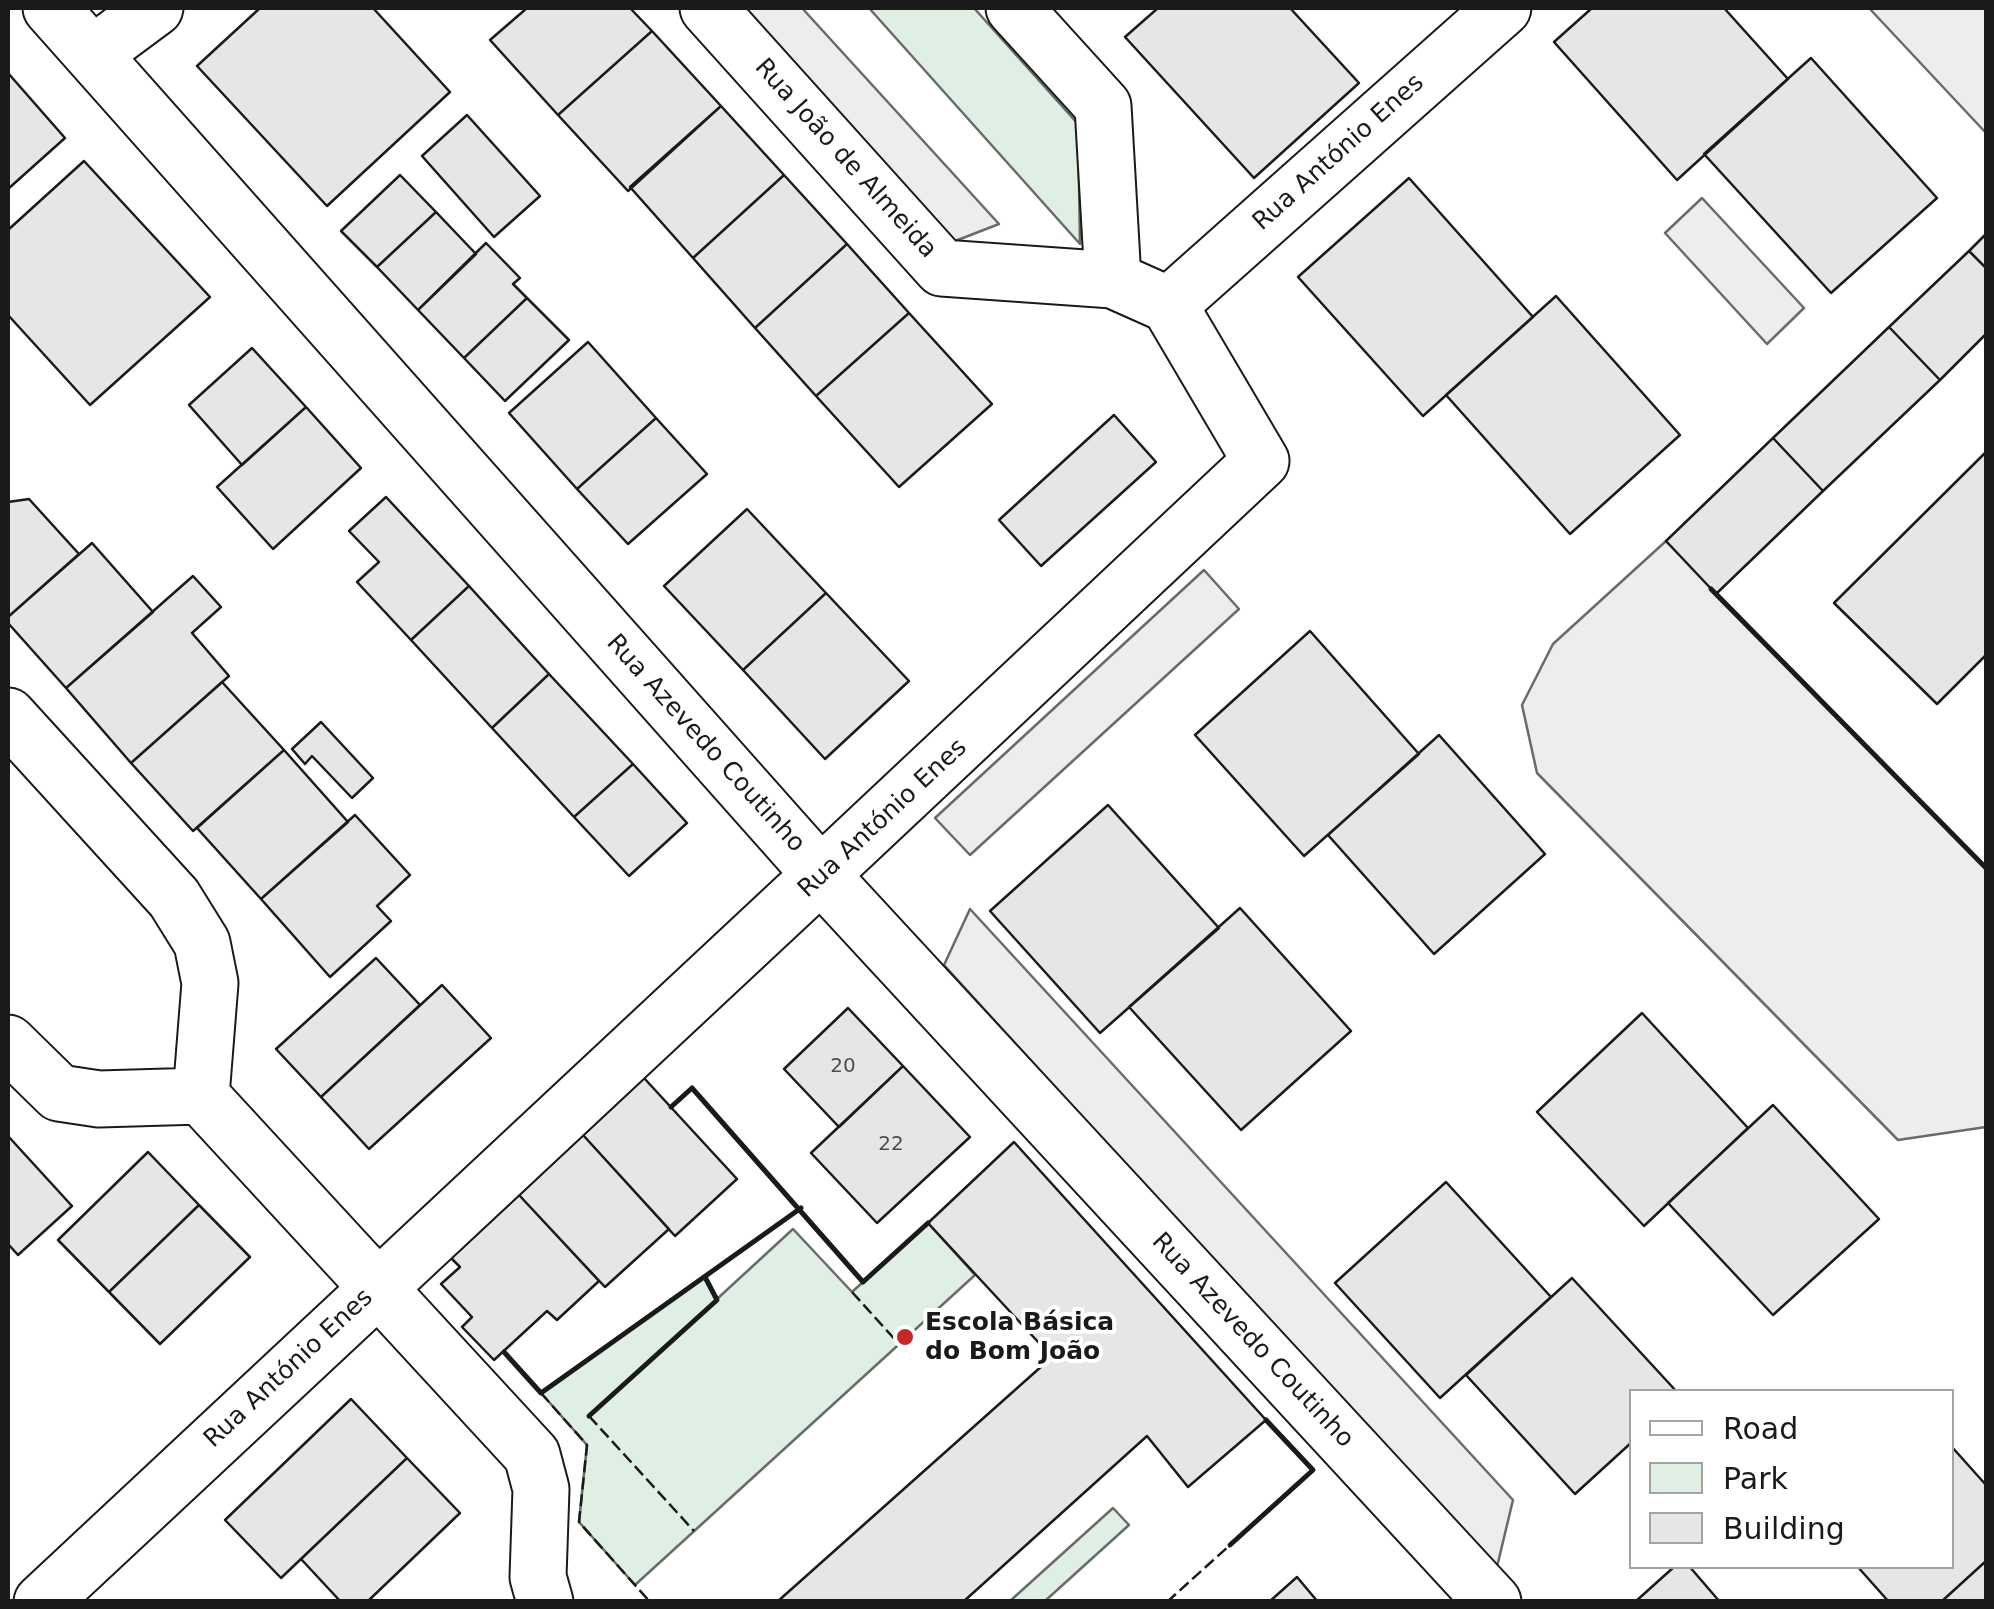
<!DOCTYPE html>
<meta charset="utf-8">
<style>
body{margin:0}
#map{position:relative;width:1994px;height:1609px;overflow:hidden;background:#fff;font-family:"DejaVu Sans",sans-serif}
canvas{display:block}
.frame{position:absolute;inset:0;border:10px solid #1a1a1a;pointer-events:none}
.legend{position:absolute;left:1629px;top:1389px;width:325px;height:180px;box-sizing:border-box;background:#fff;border:2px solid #a3a3a3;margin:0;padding:12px 18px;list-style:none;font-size:30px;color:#1a1a1a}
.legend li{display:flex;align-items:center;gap:20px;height:50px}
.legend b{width:50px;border:2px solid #a3a3a3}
</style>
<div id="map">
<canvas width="1994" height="1609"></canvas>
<div class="frame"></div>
<ul class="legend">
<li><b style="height:12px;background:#fff"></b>Road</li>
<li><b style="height:28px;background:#e0efe3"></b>Park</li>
<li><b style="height:28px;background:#e6e6e6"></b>Building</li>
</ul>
</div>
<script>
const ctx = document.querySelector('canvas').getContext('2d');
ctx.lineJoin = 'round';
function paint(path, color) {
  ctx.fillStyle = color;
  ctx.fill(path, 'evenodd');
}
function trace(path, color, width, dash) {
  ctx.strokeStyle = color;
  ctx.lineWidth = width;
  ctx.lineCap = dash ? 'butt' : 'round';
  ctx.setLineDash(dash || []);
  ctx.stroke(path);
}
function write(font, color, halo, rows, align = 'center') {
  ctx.font = font + ' "DejaVu Sans",sans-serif';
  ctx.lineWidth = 8;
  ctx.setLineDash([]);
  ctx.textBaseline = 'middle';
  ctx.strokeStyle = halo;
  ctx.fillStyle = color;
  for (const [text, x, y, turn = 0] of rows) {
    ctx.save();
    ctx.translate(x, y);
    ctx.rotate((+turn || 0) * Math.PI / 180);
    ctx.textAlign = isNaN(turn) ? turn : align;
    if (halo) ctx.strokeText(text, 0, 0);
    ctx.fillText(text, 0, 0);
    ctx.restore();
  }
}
const green = new Path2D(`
 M 869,8 L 974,8 L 1078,124 L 1080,244 Z
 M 928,1223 L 975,1275 L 635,1585 L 579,1522 L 587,1445 L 541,1393 L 705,1277 L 717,1299 L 793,1229 L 852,1292 Z
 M 1113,1508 L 1129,1525 L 1045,1601 L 1010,1601 Z`);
const parking = new Path2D(`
 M 741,8 L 802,8 L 999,224 L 950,243 Z
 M 1869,8 L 1986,8 L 1986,133 Z
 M 1702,198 L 1804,308 L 1767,344 L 1665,233 Z
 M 1666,541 L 1986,868 L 1986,1127 L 1898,1140 L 1537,773 L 1522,705 L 1553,644 Z
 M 1204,570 L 1239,609 L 970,855 L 935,818 Z
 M 970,909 L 1513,1500 L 1496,1571 L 944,965 Z`);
const building = new Path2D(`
 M 260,8 L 373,8 L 450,92 L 327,206 L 197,66 Z
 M 527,8 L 630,8 L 652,31 L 558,115 L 490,40 Z
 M 1158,8 L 1290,8 L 1359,83 L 1254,178 L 1125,37 Z
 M 1592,8 L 1724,8 L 1788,79 L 1677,180 L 1554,42 Z
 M 652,31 L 721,106 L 628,191 L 558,115 Z
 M 1811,58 L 1937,198 L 1831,293 L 1704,154 Z
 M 8,73 L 65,138 L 8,189 Z
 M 721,106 L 784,175 L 693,258 L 630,187 Z
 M 467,115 L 540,196 L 494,237 L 422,156 Z
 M 84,161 L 210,297 L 90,405 L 8,315 L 8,230 Z
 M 400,175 L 436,212 L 377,267 L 341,231 Z
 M 784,175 L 847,244 L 755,328 L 693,258 Z
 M 1409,178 L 1533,317 L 1423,416 L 1298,277 Z
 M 436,212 L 476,254 L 418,310 L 377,267 Z
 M 1986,234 L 1986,268 L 1969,251 Z
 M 486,243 L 520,278 L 513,284 L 527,298 L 464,358 L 418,310 Z
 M 847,244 L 909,313 L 816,396 L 755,328 Z
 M 1969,251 L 1986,268 L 1986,334 L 1940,380 L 1889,327 Z
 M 1556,296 L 1680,435 L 1570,534 L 1446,395 Z
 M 527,298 L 569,340 L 505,401 L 464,358 Z
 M 909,313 L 992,404 L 899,487 L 816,396 Z
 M 1889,327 L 1940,380 L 1823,491 L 1773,438 Z
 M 588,342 L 656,418 L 577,489 L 509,413 Z
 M 252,348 L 306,407 L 242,465 L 189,405 Z
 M 306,407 L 361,468 L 273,549 L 217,487 Z
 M 1114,415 L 1156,462 L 1041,566 L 999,520 Z
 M 656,418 L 707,474 L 628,544 L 577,489 Z
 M 1773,438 L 1823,491 L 1716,594 L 1666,541 Z
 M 1986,452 L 1986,655 L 1937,704 L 1834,603 Z
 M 386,497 L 469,586 L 411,640 L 357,582 L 379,562 L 349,531 Z
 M 29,499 L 79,554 L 8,617 L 8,502 Z
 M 747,509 L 826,593 L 743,670 L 664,586 Z
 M 92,543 L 153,612 L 66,688 L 8,623 L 8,617 Z
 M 193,576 L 221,607 L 192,633 L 229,676 L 131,763 L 66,688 Z
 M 469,586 L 549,674 L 492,728 L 411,640 Z
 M 826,593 L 909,681 L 825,759 L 743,670 Z
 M 1310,631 L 1419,754 L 1304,856 L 1195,735 Z
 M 549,674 L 633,764 L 574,817 L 492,728 Z
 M 222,682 L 284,750 L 193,831 L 131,763 Z
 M 321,722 L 373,778 L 352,798 L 312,756 L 305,764 L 292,749 Z
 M 1439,735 L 1545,854 L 1434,954 L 1328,835 Z
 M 284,750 L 348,822 L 261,899 L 197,828 Z
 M 633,764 L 687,823 L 629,876 L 574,817 Z
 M 1108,805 L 1219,928 L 1100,1033 L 990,911 Z
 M 355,815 L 410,875 L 377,906 L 391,921 L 330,977 L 261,899 Z
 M 1240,908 L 1351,1031 L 1241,1130 L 1129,1007 Z
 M 376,958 L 420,1005 L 321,1097 L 276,1049 Z
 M 442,985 L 491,1038 L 369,1149 L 321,1097 Z
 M 848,1008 L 903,1066 L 839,1127 L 784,1069 Z
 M 1642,1013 L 1748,1128 L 1644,1226 L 1537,1112 Z
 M 903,1066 L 970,1137 L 877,1223 L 811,1153 Z
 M 644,1078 L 737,1179 L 675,1236 L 583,1135 Z
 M 1773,1105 L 1879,1219 L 1773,1315 L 1668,1203 Z
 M 583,1135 L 669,1229 L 605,1287 L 519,1195 Z
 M 8,1136 L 72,1206 L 18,1255 L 8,1244 Z
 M 1014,1142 L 1266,1420 L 1188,1487 L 1147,1436 L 963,1602 L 777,1602 L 1052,1357 L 928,1223 Z
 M 148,1152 L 199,1205 L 109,1292 L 58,1240 Z
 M 1446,1182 L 1551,1297 L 1440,1398 L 1335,1283 Z
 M 519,1195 L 599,1281 L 557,1320 L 547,1311 L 494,1360 L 462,1327 L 472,1317 L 441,1284 L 460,1267 L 451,1258 Z
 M 199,1205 L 250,1257 L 160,1344 L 109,1292 Z
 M 1572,1278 L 1677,1392 L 1632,1392 L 1632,1442 L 1575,1494 L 1466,1375 Z
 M 351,1399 L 407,1458 L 281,1578 L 225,1520 Z
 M 1952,1447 L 1986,1485 L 1986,1561 L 1941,1602 L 1889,1602 L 1857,1566 L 1952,1566 Z
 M 407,1458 L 460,1513 L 367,1602 L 341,1602 L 301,1559 Z
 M 1986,1561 L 1986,1602 L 1941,1602 Z
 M 1675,1566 L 1689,1566 L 1720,1602 L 1635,1602 Z
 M 1297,1577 L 1318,1602 L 1269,1602 Z`);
const minor = new Path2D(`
 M 51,8 L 822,876 L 1493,1602
 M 708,8 L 942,268 L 1113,280 L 1169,305
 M 1014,8 L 1103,106 L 1113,280
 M 93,54 L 155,8
 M 1169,305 L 1503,8
 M 8,716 L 174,898 L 202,943 L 210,983 L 201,1096 L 532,1455 L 541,1489 L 538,1577 L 545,1602
 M 8,1043 L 59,1093 L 99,1099 L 201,1096
 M 42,1602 C 448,1220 857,844 1261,461 L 1169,305`);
const fence = new Path2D(`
 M 852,1292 L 899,1344
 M 541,1393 L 587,1445 L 579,1522 L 650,1602
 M 589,1416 L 694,1531
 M 1167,1602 L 1230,1545`);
const wall = new Path2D(`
 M 1711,589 L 1986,868
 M 671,1107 L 692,1088 L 863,1282 L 928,1223
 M 504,1352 L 541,1393 L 801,1208
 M 589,1416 L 717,1300 L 705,1277
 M 1230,1545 L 1313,1470 L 1266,1420`);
const markers = [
 [905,1337,10,"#c62828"]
];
const numberNames = [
 ["20",843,1067],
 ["22",891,1145]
];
const streetNames = [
 ["Rua António Enes",1339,153,-42],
 ["Rua João de Almeida",845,159,48],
 ["Rua Azevedo Coutinho",705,744,48],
 ["Rua António Enes",883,819,-43],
 ["Rua Azevedo Coutinho",1252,1341,47],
 ["Rua António Enes",289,1369,-43]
];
const poiNames = [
 ["Escola Básica",925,1323],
 ["do Bom João",925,1352]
];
paint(green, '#e0efe3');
trace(green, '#6a6a6a', 2.5);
paint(parking, '#ededed');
trace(parking, '#6a6a6a', 2.5);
paint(building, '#e6e6e6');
trace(building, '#1a1a1a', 2.5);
trace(minor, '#1a1a1a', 59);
trace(minor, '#fff', 55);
trace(fence, '#1a1a1a', 2.5, [12, 5]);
trace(wall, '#1a1a1a', 5);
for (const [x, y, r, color] of markers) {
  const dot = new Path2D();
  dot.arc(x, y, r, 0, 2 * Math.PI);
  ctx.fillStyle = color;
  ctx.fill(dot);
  trace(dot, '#fff', 4);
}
write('20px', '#4d4d4d', null, numberNames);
write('25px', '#1a1a1a', '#fff', streetNames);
write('bold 25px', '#1a1a1a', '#fff', poiNames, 'left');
</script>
